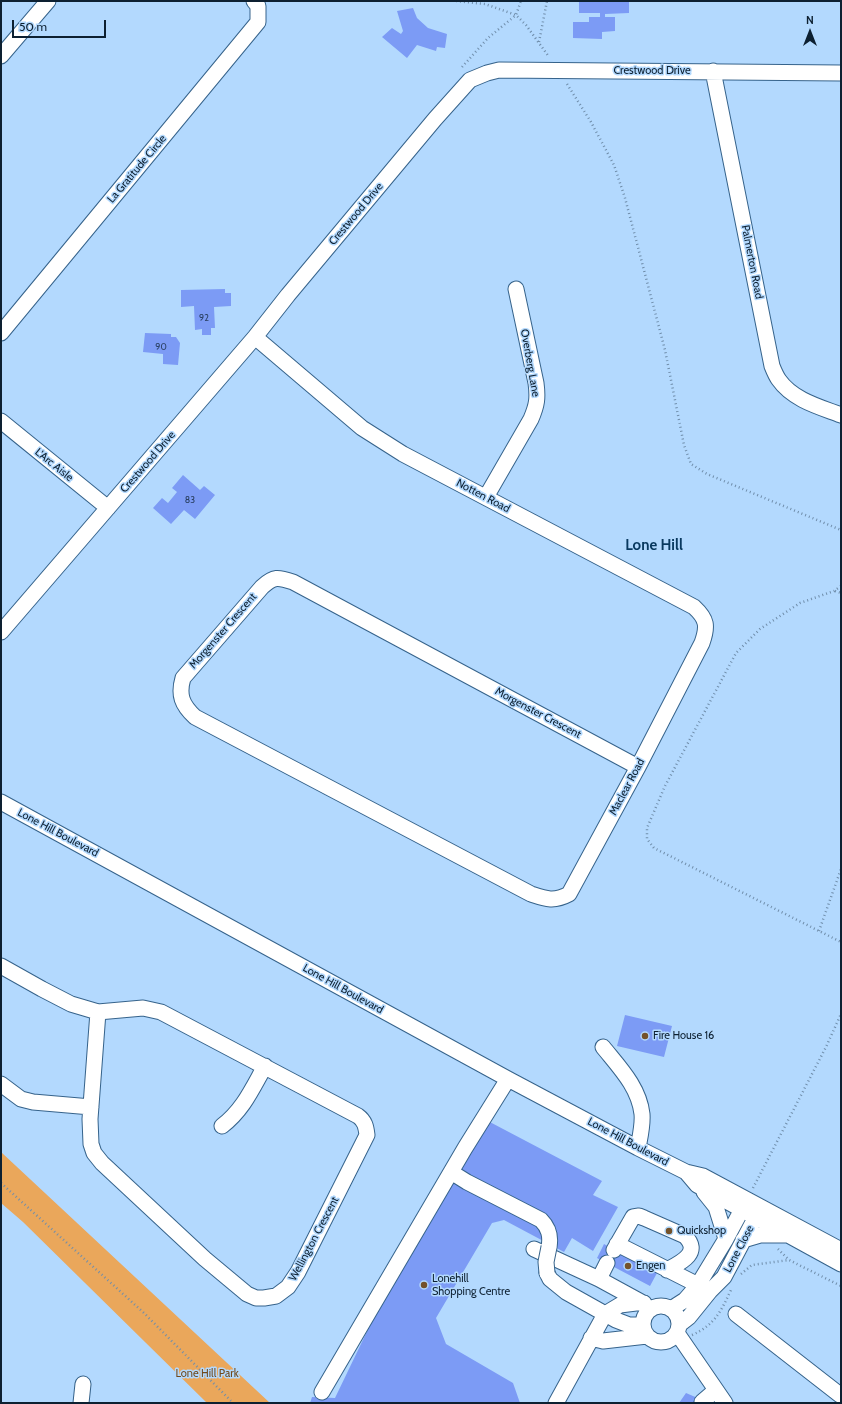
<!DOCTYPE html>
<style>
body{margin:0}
#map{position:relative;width:842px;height:1404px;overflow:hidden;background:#b3d9fe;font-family:Cabin,sans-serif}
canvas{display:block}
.frame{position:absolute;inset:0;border:2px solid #0d2031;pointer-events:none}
.north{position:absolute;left:790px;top:12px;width:40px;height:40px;-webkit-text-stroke:3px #b3d9fe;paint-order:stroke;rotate:0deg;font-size:11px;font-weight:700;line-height:16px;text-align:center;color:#0d2031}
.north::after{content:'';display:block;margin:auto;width:14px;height:18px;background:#0d2031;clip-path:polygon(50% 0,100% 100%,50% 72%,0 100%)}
.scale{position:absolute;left:12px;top:20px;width:94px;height:18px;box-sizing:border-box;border:2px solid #0d2031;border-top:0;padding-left:5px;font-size:12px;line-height:14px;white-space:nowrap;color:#0d2031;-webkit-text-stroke:3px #b3d9fe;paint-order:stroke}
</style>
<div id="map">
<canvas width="842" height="1404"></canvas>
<div class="frame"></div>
<div class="north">N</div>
<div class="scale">50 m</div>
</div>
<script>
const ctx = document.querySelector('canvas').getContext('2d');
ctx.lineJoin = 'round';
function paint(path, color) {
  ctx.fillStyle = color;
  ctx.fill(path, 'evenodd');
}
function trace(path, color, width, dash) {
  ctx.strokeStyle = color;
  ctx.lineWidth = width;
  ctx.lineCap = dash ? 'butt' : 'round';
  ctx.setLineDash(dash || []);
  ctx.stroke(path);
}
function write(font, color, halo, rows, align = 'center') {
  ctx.font = font + ' Cabin,sans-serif';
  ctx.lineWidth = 3;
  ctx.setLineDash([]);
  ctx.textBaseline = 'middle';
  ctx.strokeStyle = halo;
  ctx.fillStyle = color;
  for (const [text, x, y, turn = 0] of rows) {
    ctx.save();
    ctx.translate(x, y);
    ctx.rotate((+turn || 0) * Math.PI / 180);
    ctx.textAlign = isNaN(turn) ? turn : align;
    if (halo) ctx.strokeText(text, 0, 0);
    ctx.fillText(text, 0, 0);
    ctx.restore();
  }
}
const green = new Path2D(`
 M 1,1152 L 270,1403 L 207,1403 L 23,1222 L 1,1203 Z`);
const building = new Path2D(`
 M 579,1 L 629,1 L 629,13 L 605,14 L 605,17 L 615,17 L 615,31 L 602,32 L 602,39 L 573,38 L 573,22 L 589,22 L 589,17 L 600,17 L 600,13 L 579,13 Z
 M 413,8 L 417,18 L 428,28 L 447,34 L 445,48 L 437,47 L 436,51 L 417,45 L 407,58 L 382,37 L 392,28 L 401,34 L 403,31 L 397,11 Z
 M 225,289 L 225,293 L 231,293 L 231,306 L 214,307 L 215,328 L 211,328 L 211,335 L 202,335 L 202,329 L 195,330 L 194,306 L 181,307 L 181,290 Z
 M 145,333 L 171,334 L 171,337 L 176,337 L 180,343 L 178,365 L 163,364 L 163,354 L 143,352 Z
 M 183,475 L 200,490 L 204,486 L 215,495 L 195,519 L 184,510 L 171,524 L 153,508 L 162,498 L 168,503 L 177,492 L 172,488 Z
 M 625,1015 L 672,1026 L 664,1057 L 617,1046 Z
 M 486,1120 L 602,1181 L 593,1195 L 618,1207 L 593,1251 L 572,1238 L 564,1252 L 504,1220 L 492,1223 L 436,1318 L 446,1344 L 513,1383 L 520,1403 L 310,1403 L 312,1397 L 335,1398 L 372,1321 Z
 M 604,1244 L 657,1273 L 650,1286 L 597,1258 Z
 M 686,1393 L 700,1399 L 702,1403 L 679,1403 Z`);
const path = new Path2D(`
 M 456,1 L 485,4 L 516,15 L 526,25 L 549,57
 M 539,42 L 547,1
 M 462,67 L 488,38 L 516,15 L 521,1
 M 567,84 L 591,122 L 614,165 L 625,198 L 665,350 L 684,445 L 691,464 L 707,474 L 841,530
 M 841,586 L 834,591 L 800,603 L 760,629 L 736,653 L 665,786 L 647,828 L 647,839 L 654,848 L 841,942
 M 835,591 L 841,593
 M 819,931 L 841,869
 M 1,1183 L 144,1313 L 233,1403
 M 753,1188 L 826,1047 L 841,1014
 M 778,1249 L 789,1260
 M 741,1274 L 752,1265 L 789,1260 L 841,1286
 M 692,1335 C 715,1325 721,1311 731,1290`);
const minor = new Path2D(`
 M 1,56 L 48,1
 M 713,71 L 772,366 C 774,371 776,376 779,380 C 793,400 820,407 841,415
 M 1,333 L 258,22 L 258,6 L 254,1
 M 255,337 L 362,428 L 403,454 L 694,607 C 707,619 708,626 702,643 L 638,767 L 569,894 C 554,902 546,899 531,894 L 195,717 C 182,705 178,695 183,678 L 262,587 C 274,576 278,577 293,582 L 638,767
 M 1,421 L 108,508
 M 486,497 L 531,419 C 537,405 538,398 536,383 L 516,289
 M 1,632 L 255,337 L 288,295 L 435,119 L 470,80 L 487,73 L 499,70 L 841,73
 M 1,802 L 508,1079 L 638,1148 L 686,1172 L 703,1176 L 841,1250
 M 1,966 L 42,989 L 71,1004 L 98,1012 L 143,1008 L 161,1012 L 358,1116 C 365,1121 366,1127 367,1135 L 298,1272 L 288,1287 L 276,1296 L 264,1298 L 256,1298 L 247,1294 L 205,1259 L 102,1163 L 94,1153 L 91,1144 L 90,1119 L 98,1012
 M 603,1047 C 619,1067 639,1087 642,1114 C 643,1125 640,1137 638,1148
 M 1,1084 L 21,1099 L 33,1102 L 91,1107
 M 222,1126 C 243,1110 252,1089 265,1066
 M 451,1172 L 467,1182 L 541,1220 C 549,1228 551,1236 549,1247
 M 686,1172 L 697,1185 L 841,1264
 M 704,1192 L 716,1207 L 726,1239
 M 743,1240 L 760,1235 L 785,1235
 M 617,1244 L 706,1289
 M 534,1249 L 599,1279 L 643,1303
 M 614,1250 L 633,1217 L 639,1216 L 644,1218 L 685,1236 C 702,1253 680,1263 667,1270
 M 547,1273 L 550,1279 L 566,1292 L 616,1320 L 629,1325 L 642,1325
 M 599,1279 L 607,1263
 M643 1324a18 18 0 1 1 36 0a18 18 0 1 1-36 0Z
 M 671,1309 L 685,1300 L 698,1285 L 726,1239 L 747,1200
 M 736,1314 L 840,1395
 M 680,1324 L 689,1317 L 710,1291 L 724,1277 L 760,1209
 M 677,1333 L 725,1403
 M 591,1338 L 603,1341 L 647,1336
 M 322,1392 L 465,1148 L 508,1079
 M 702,1402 L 716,1390
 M 81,1403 L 83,1384
 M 556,1403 L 605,1314 L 620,1305 L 636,1303 L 644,1303`);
const minorBridge = new Path2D(`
 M 547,1273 L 546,1262 L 549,1247`);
const markers = [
 [645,1036,4,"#74522a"],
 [669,1231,4,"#74522a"],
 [628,1266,4,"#74522a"],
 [424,1285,4,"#74522a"]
];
const numberNames = [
 ["92",204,318],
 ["90",161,347],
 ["83",190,500]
];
const streetNames = [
 ["Crestwood Drive",652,71],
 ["La Gratitude Circle",137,169,-50],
 ["Crestwood Drive",356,214,-50],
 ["Palmerton Road",752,262,79],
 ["Overberg Lane",530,363,80],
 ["Crestwood Drive",148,462,-49],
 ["L'Arc Aisle",54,465,39],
 ["Notten Road",483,496,28],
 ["Morgenster Crescent",223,631,-49],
 ["Morgenster Crescent",538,713,28],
 ["Maclear Road",627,787,-62],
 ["Lone Hill Boulevard",58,833,28],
 ["Lone Hill Boulevard",343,989,29],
 ["Lone Hill Boulevard",628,1142,28],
 ["Wellington Crescent",314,1239,-62],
 ["Lone Close",739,1249,-62]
];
const poiNames = [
 ["Fire House 16",653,1036],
 ["Quickshop",677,1231],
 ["Engen",636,1266],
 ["Lonehill",432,1279],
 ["Shopping Centre",432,1292]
];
const parkNames = [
 ["Lone Hill Park",207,1374]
];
const districtNames = [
 ["Lone Hill",654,546]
];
paint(green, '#eaa75b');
paint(building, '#7c9bf5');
trace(minor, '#36638b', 17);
trace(path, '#708eab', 2.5, [1, 3]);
trace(minor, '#fff', 15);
trace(minorBridge, '#36638b', 17, []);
trace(minorBridge, '#fff', 15);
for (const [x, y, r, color] of markers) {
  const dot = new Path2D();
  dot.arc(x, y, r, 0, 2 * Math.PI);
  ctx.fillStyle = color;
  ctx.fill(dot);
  trace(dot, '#b3d9fe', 1.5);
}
write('9px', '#293f62', null, numberNames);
write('11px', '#0d2031', '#b3d9fe', streetNames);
write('11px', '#0d2031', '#b3d9fe', poiNames, 'left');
write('11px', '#714a1c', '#b3d9fe', parkNames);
write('bold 15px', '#09395f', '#b3d9fe', districtNames);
</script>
